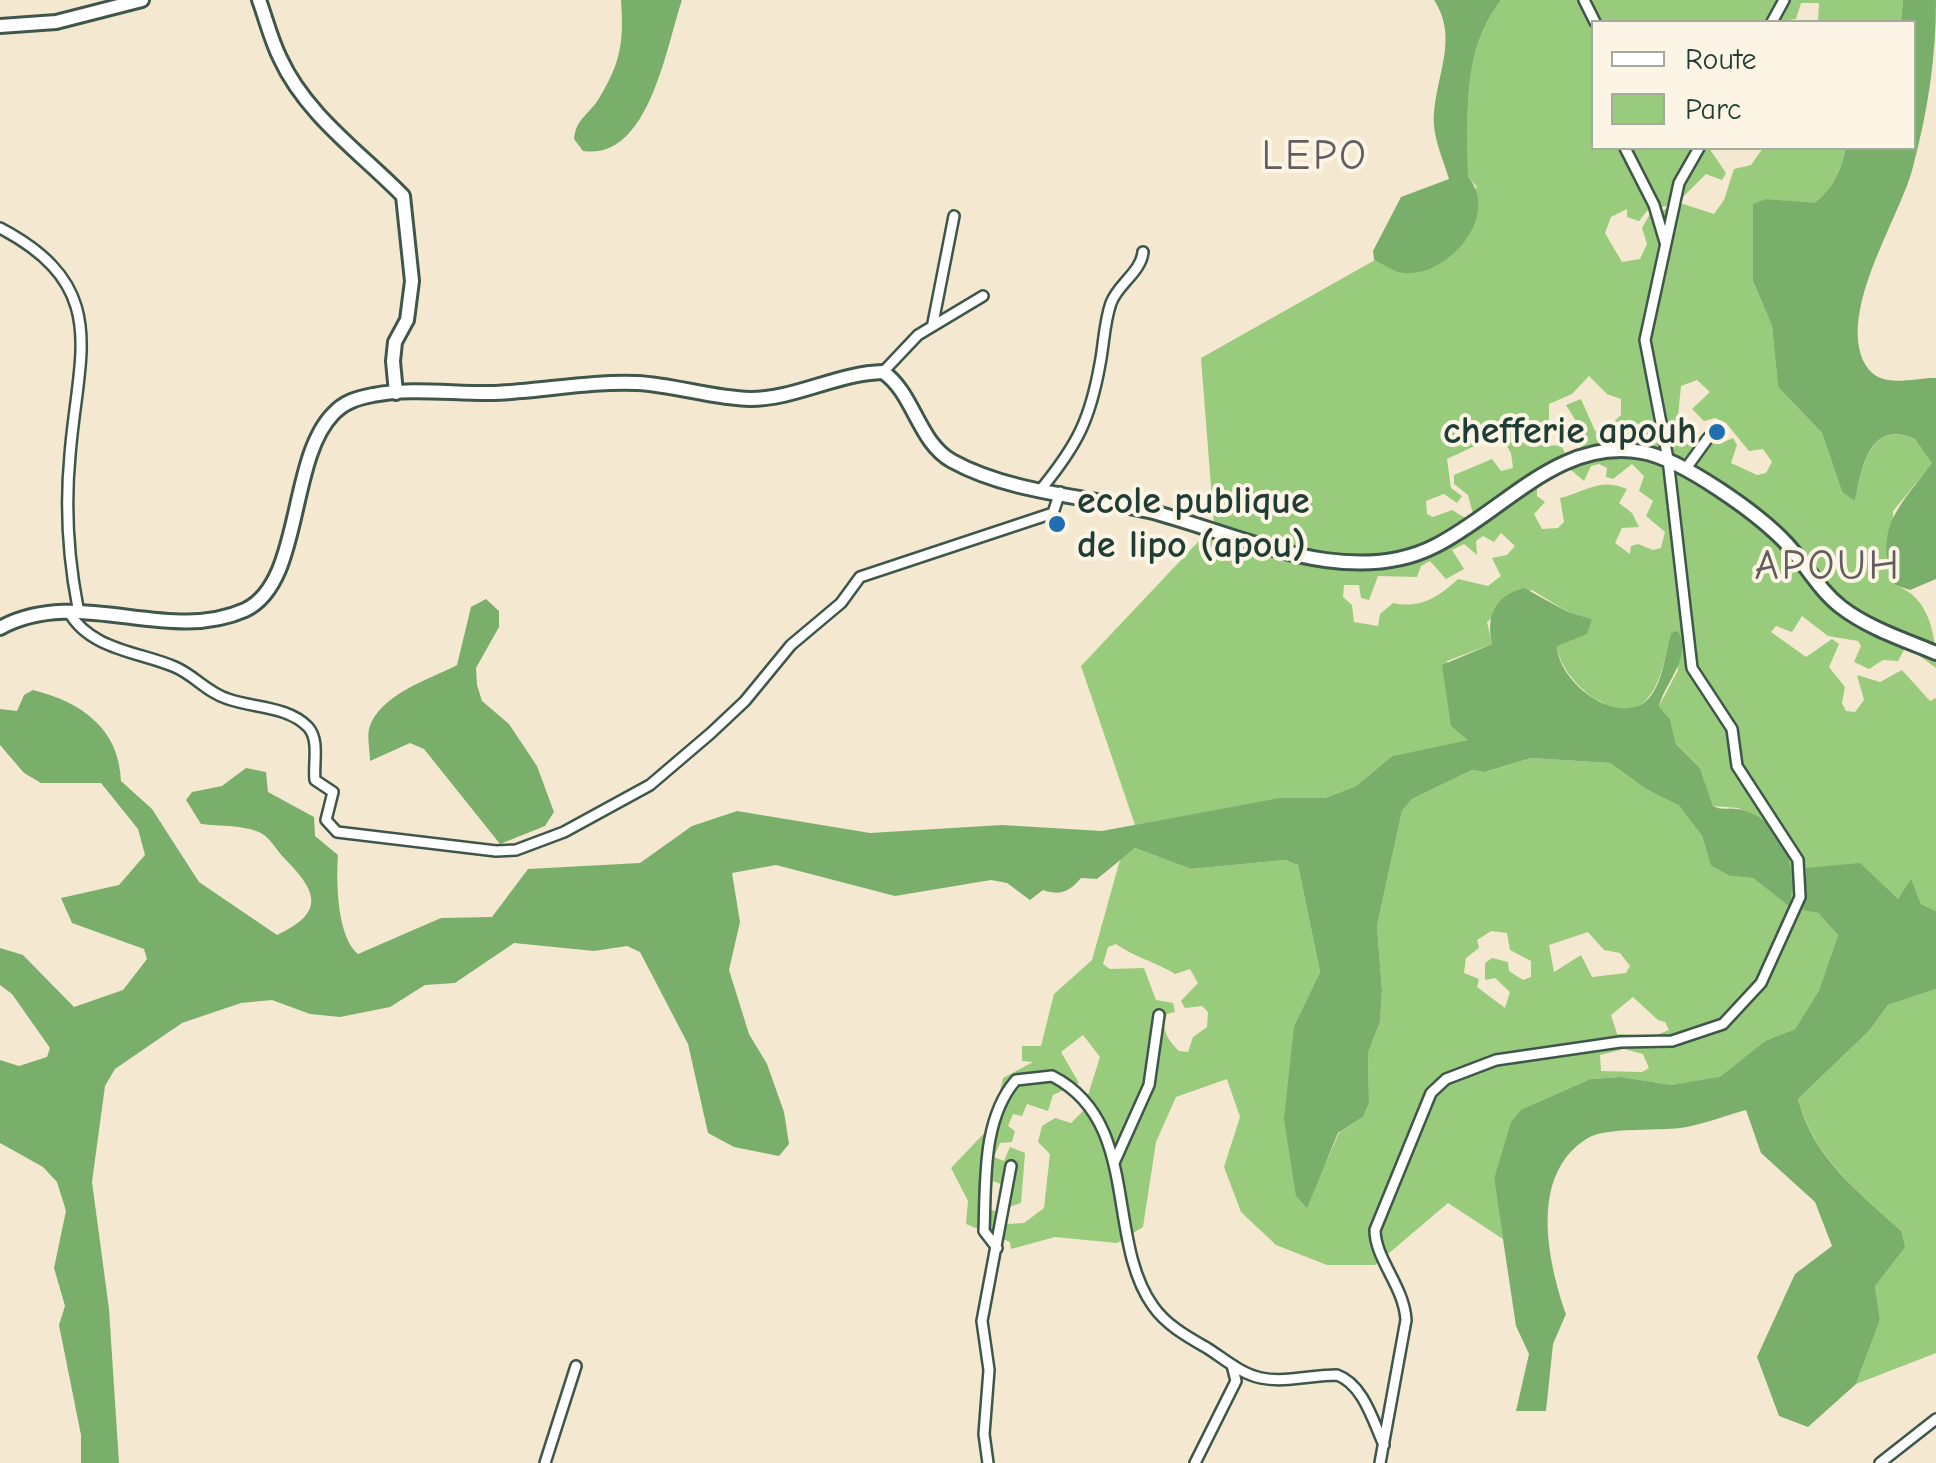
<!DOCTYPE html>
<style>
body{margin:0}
#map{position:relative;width:1936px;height:1463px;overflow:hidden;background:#f4e9d0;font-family:"Comic Neue",sans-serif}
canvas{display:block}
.legend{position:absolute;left:1591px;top:20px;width:325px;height:130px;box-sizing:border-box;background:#fcf5e5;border:2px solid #a4ab9e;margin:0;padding:12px 18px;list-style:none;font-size:30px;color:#1f3d34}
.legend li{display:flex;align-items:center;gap:20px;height:50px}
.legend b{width:50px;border:2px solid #a4ab9e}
</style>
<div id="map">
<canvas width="1936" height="1463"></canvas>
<ul class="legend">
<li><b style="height:12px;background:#fff"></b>Route</li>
<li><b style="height:28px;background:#98cb7b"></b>Parc</li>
</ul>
</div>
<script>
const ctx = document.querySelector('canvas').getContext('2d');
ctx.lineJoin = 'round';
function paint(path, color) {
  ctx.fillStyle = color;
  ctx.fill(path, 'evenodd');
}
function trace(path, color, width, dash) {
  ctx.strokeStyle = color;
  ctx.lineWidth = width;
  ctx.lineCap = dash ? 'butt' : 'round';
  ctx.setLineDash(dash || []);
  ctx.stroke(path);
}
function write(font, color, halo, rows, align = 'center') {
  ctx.font = font + ' "Comic Neue",sans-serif';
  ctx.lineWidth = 8;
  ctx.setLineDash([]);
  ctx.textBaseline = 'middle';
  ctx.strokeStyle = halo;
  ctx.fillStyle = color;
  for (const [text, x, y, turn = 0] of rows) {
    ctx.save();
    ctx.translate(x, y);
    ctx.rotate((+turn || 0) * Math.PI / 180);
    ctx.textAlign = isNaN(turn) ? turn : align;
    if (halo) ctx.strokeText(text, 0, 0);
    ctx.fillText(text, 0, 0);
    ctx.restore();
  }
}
const green = new Path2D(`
 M 1501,0 L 1903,0 L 1901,22 L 1818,22 L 1819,3 L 1801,3 L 1796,19 L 1774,22 L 1594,22 L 1594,148 L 1709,148 L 1726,173 L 1722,180 L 1706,174 L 1677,203 L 1647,211 L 1639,221 L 1627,217 L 1627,209 L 1611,217 L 1605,233 L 1622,262 L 1640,259 L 1647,244 L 1642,228 L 1650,214 L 1683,204 L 1714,214 L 1724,200 L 1734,169 L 1751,165 L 1763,148 L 1846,148 C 1841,170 1833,189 1815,204 L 1767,199 L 1753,281 L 1772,326 L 1778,387 L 1822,433 L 1842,492 L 1855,500 C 1863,466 1869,420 1915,439 L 1933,463 L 1893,511 L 1895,585 C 1930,597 1936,636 1936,668 L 1906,646 L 1898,661 L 1883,660 L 1869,669 L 1854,662 L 1861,646 L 1858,641 L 1828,636 L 1802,616 L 1792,632 L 1776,626 L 1771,632 L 1806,657 L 1832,639 L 1839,644 L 1829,667 L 1845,687 L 1842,703 L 1846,711 L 1855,712 L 1864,700 L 1857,675 L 1880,682 L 1902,670 L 1930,701 L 1936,698 L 1936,911 L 1921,904 L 1911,881 L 1898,899 L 1806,868 L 1803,909 L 1818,913 L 1838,935 L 1819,990 L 1795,1029 L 1765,1041 L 1720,1078 L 1671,1085 L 1622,1077 L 1591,1079 L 1494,1179 L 1503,1239 L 1448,1203 L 1375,1265 L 1327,1265 L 1276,1245 L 1241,1212 L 1224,1167 L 1240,1117 L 1227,1079 L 1176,1097 L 1156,1142 L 1143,1227 L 1117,1243 L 1055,1237 L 1011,1249 L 1010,1242 L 966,1224 L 968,1201 L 951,1168 L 992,1125 L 1003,1078 L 1033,1062 L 1022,1061 L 1022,1046 L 1041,1046 L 1054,994 L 1092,960 L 1120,860 L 1135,848 L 1191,869 L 1285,860 L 1298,865 L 1320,972 L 1294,1026 L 1306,1207 L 1339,1133 L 1363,1117 L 1369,1103 L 1368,1053 L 1380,1022 L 1382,990 L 1377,926 L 1402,811 L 1412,799 L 1472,770 L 1486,772 L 1531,758 L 1610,763 L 1646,789 L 1679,804 L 1702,836 L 1711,866 L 1730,876 L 1753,878 L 1789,905 L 1766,825 L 1738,808 L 1713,806 L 1700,768 L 1676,744 L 1670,719 L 1659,706 L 1678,670 L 1671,633 C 1665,654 1662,683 1647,699 C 1619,730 1560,681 1557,646 L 1592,619 L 1568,612 L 1532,590 L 1487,622 L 1492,644 L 1447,661 L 1469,740 L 1392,756 L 1356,786 L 1325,798 L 1278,798 L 1135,825 L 1081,666 L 1214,525 L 1201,358 L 1375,260 L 1403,273 L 1477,187 L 1468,177 C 1468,116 1461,51 1501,0 ZM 1589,376 L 1607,394 L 1621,399 L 1621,415 L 1603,432 L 1595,431 L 1581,399 L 1566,405 L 1579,426 L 1581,450 L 1565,453 L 1561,445 L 1544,446 L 1536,432 L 1549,420 L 1549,404 L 1572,394 ZM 1697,380 L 1710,392 L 1692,409 L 1704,421 L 1715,418 L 1726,423 L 1749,451 L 1763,449 L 1772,462 L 1766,473 L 1757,475 L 1731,463 L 1737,445 L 1733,438 L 1719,444 L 1703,435 L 1689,445 L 1676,436 L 1681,386 ZM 1500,434 L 1511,453 L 1513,468 L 1501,471 L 1492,459 L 1454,475 L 1454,484 L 1468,495 L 1473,514 L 1467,519 L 1452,510 L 1433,517 L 1427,514 L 1426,501 L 1444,494 L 1457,503 L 1462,496 L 1451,488 L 1447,459 ZM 1599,464 L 1607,468 L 1606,477 L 1613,479 L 1632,464 L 1644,476 L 1639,491 L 1653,501 L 1646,516 L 1665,532 L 1661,548 L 1653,550 L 1638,544 L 1631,546 L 1630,554 L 1615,543 L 1622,528 L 1639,527 L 1632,513 L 1619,503 L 1627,489 C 1599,477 1586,492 1560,498 L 1564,522 L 1558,528 L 1542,529 L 1534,514 L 1545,502 L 1537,496 L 1537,487 L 1563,470 L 1571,470 L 1584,481 L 1591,466 ZM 1501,533 L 1515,546 L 1507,555 L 1492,558 L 1501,576 L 1488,586 L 1458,579 C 1439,597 1420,609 1393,603 L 1380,614 L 1378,626 L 1354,622 L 1352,605 L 1343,597 L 1344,585 L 1359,585 L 1361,598 L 1369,600 L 1378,576 L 1417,577 L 1421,566 L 1430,561 L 1446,579 L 1464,569 L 1452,550 L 1464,544 L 1477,555 L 1476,541 L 1483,536 L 1494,542 ZM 1491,931 L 1507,933 L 1510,950 L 1531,961 L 1531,977 L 1523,980 L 1509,971 L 1508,962 L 1492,958 L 1485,963 L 1485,980 L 1495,978 L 1510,992 L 1505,1008 L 1477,987 L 1479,979 L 1464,973 L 1466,958 L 1479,948 L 1477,940 ZM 1588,932 L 1604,950 L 1620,953 L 1630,966 L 1626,973 L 1592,977 L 1581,955 L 1554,972 L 1549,945 ZM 1116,944 C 1136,958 1156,962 1175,974 L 1190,969 L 1198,983 L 1181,1001 L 1185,1008 L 1202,1006 L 1208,1012 L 1207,1027 L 1193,1037 L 1188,1052 L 1179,1051 C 1168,1040 1160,1029 1167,1014 L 1175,1012 L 1173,1003 L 1156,1000 L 1144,968 L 1110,969 L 1103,964 L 1108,947 ZM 1633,997 L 1658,1020 L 1665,1022 L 1669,1030 L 1654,1036 L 1617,1034 L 1611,1015 ZM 1083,1035 L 1100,1057 L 1083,1111 L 1071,1123 L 1055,1118 L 1042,1126 L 1038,1142 L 1050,1154 L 1044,1208 L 1024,1223 L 1007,1224 L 1007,1216 L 989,1209 L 993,1181 L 1008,1187 L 1006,1208 L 1021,1203 L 1025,1153 L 1010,1147 L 1004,1161 L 994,1157 L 1000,1143 L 1012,1142 L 1015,1131 L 1008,1126 L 1013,1114 L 1022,1116 L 1027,1104 L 1048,1111 L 1053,1095 L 1079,1083 L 1061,1052 ZM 1624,1049 L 1643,1054 L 1649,1068 L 1642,1072 L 1601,1071 L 1600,1055 Z
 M 1936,989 L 1936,1353 L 1856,1384 L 1880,1320 L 1875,1286 L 1901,1231 C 1857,1190 1815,1159 1798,1099 L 1869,1031 L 1888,1005 Z`);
const forest = new Path2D(`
 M 621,0 L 682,0 C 666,47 649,161 583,151 L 574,139 C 576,119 588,115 598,100 C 621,63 624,41 621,0 Z
 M 1434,0 L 1501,0 C 1461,51 1468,116 1468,177 C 1501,215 1448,278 1403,273 C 1394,272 1382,263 1374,260 L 1373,251 L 1401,197 L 1449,179 C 1444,162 1435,142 1434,125 C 1432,81 1461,41 1434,0 Z
 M 1903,0 L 1936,0 C 1936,58 1928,110 1913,167 C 1900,218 1837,311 1865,364 C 1880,391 1913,377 1936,378 L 1936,579 L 1910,590 L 1895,585 C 1872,527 1900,507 1932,463 L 1915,439 C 1869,419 1862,467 1855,501 L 1842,492 L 1822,433 L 1778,387 L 1772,326 L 1753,281 L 1753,204 L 1767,199 L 1815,203 C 1833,189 1841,170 1846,148 L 1914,148 L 1914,22 L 1901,22 Z
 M 1524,588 L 1568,612 L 1592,619 L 1587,634 L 1557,646 C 1558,679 1608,722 1642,704 C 1662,693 1665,653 1671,633 L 1678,631 C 1692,658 1666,681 1659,706 L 1670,719 L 1676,744 L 1700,768 L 1713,806 C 1723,811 1727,807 1737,809 C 1782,816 1800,869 1789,906 L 1753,878 L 1730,876 L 1711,866 L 1702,836 L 1679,805 L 1646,789 L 1610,763 L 1531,758 L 1485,772 L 1472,770 L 1412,799 L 1402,811 L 1377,926 L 1382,990 L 1380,1022 L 1368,1053 L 1369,1103 L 1363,1117 L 1338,1133 L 1307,1208 L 1296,1196 L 1284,1119 L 1294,1026 L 1320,972 L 1298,865 L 1285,860 L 1191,869 L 1135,848 L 1097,879 L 1081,878 C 1069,892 1060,896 1043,890 L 1030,900 L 1007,883 L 991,880 L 895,896 L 776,865 L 732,873 L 740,922 L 729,970 L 749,1034 L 767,1064 L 784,1112 L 789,1144 L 779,1156 L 734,1147 L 708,1133 L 688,1044 L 640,952 L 627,946 L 594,951 L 514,943 L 455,983 L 425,985 L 390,1007 L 340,1017 L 310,1014 L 272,1000 L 241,1003 L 182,1023 L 115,1069 L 105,1086 L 92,1182 L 109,1309 L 119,1463 L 81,1463 L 81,1435 L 59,1325 L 65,1306 L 54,1268 L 66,1211 L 57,1182 L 43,1167 L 0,1143 L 0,1060 L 19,1066 L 47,1057 L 50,1048 L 12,994 L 0,985 L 0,948 L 23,955 L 74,1007 L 123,990 L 147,959 L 144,949 L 72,923 L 61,898 L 119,885 L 145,855 L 138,829 L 101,783 L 41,783 L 24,773 L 0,745 L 0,709 L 17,711 L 24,695 L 33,690 C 81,702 119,728 121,781 L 152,809 L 199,882 L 277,935 C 324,913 319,893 285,859 C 278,852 272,841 264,835 C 251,825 218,826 201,824 L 186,800 L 192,792 L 222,786 L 246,768 L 266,772 L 268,792 L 314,817 L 315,836 L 338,855 C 336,881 337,937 358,954 L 441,918 L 492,917 L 528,869 L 640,863 L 692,826 L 737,811 L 870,833 L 1002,825 L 1102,831 L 1278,798 L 1325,798 L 1356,786 L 1392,756 L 1468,740 L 1451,726 L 1442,665 L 1492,644 C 1486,617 1494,596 1524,588 Z
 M 486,599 L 499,611 L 499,627 L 476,668 L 477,685 L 482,701 L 509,724 L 537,766 L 554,812 L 545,826 L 500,844 L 424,749 L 410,743 L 370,761 C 370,752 367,738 369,729 C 378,695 430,679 457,665 L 471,607 Z
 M 1860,863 L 1898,899 L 1911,879 L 1921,904 L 1936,911 L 1936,989 L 1888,1005 L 1869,1031 L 1798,1099 C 1814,1159 1857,1190 1901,1231 L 1905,1247 L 1875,1286 L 1880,1320 L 1856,1384 L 1808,1427 L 1779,1416 L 1757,1357 L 1795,1274 L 1832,1246 L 1815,1202 L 1761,1153 L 1746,1110 C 1727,1115 1707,1123 1687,1127 C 1662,1132 1608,1126 1588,1138 C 1528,1174 1548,1262 1566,1314 L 1553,1344 L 1546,1411 L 1516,1411 L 1529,1354 L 1516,1326 L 1494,1179 L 1511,1122 L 1521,1110 L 1591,1079 L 1622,1077 L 1671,1085 L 1720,1077 L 1765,1041 L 1795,1029 L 1819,990 L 1838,935 L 1818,913 L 1803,910 L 1806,868 Z`);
const street = new Path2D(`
 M 1584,0 L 1595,22
 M 1772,22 L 1784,0
 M 1625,148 L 1654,205 L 1665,242
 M 0,228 C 112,287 78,353 70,455 C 65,507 68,557 78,608
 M 933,323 L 954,216
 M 883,372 L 918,335 L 983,296
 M 1687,467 L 1708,438
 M 1042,488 C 1077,445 1090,420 1100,364 C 1104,344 1104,323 1111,303 C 1118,284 1141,272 1143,252
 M 69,612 C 90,650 141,652 175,667 C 194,675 208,693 228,699 C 253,708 288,706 308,727 C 320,740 313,764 315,780 L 333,792 L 326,820 L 337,832 L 496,851 L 516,850 L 564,832 L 650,785 L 711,733 L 745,701 L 791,645 L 841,603 L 860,577 L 1053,513 L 1060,492
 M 1114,1163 L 1149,1085 L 1159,1015
 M 997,1248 L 984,1231 C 986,1181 982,1119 1016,1080 L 1052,1076 C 1141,1121 1105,1239 1153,1306 C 1166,1325 1188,1337 1207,1348 C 1223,1358 1241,1374 1261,1378 C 1285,1383 1312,1375 1337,1375 C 1363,1384 1373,1421 1384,1445
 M 545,1463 L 576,1366
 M 988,1463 L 984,1434 L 989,1370 L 982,1321 L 1011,1166
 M 1195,1463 L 1236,1381 L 1232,1365
 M 1380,1463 L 1406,1320 C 1404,1286 1375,1259 1375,1230 L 1431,1093 L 1446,1079 L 1496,1060 L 1620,1042 L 1672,1041 L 1723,1024 L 1761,983 L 1800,897 L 1798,860 L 1737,766 L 1732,729 L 1692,668 L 1668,459 L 1645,340 L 1679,183 L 1699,148
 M 1880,1463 L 1936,1419`);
const secondary = new Path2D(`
 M 259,0 C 266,19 271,40 280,58 C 306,115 361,153 403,196 L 412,281 L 407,320 L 395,342 L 393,361 L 396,393
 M 0,26 L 56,22 L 142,0
 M 0,628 C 79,585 166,645 245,610 C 303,583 288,460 333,414 C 344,402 357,398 373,395 C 411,387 455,394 494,393 C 542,391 590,381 637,383 C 675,385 712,398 750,399 C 795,399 838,373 883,372 C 914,393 918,442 952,461 C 1010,493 1085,496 1149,511 C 1236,533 1347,591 1435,546 C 1503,512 1559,437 1642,452 C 1682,459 1759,514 1787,544 C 1806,565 1819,590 1841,607 C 1868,628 1905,640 1936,653`);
const markers = [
 [1717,432,10,"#1f6fb2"],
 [1057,524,10,"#1f6fb2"]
];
const poiNames = [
 ["chefferie apouh",1697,432],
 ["ecole publique",1077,502,"left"],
 ["de lipo (apou)",1077,546,"left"]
];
const quarterNames = [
 ["LEPO",1315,157],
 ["APOUH",1828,567]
];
paint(green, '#98cb7b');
paint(forest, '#7aaf6b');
trace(street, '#3f574b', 14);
trace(secondary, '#3f574b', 18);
trace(street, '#fff', 9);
trace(secondary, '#fff', 12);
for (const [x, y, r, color] of markers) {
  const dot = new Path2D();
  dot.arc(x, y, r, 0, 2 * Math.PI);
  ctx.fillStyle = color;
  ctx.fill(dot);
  trace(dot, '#fcf5e5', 4);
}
write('bold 38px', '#1f3d34', '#fcf5e5', poiNames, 'right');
ctx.letterSpacing = '2.5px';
write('42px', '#625d5f', '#fcf5e5', quarterNames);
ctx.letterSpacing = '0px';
</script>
